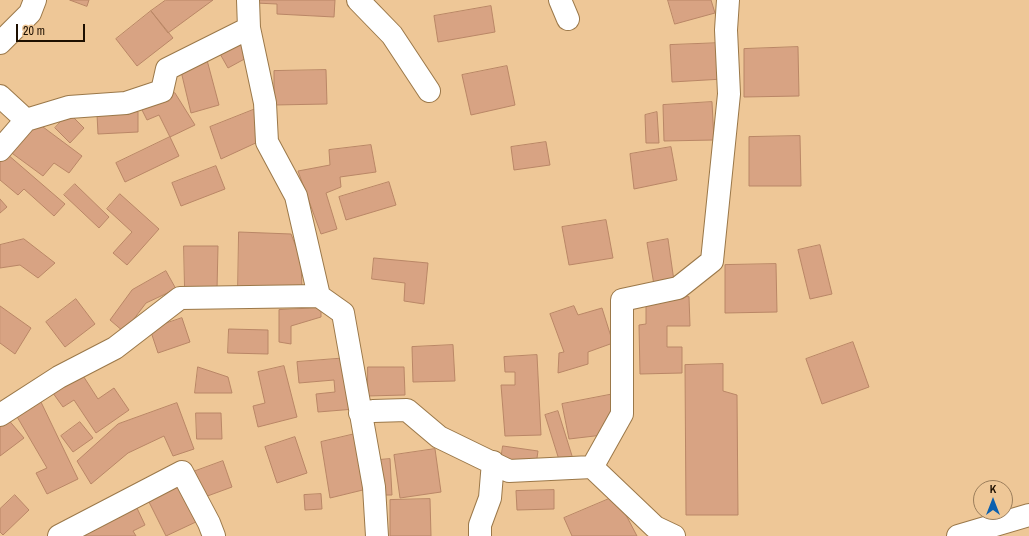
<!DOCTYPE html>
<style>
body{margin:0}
#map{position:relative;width:1029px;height:536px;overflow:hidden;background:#eec797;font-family:"Archivo Narrow",sans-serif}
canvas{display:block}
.north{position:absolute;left:973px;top:480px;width:40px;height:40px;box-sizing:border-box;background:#eec797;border:1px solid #9a7d5b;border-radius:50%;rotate:0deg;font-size:11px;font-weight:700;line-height:16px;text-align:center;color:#1d0f00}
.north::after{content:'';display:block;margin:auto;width:14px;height:18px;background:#0c60ae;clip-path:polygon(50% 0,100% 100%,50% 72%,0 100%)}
.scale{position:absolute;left:16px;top:24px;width:69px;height:18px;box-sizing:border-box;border:2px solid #1d0f00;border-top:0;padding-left:5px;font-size:12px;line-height:14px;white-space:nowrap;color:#1d0f00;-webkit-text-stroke:3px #eec797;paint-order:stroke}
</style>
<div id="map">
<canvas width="1029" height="536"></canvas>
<div class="north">K</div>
<div class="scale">20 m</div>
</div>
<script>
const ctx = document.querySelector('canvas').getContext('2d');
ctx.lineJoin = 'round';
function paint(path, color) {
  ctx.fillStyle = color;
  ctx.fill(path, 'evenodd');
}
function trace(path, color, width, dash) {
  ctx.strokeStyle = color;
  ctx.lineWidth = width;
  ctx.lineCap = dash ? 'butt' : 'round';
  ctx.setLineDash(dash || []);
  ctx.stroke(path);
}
const building = new Path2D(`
 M 70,0 L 89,0 L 87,6 Z
 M 166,0 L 213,0 L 168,33 L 151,11 Z
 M 255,0 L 335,0 L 334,17 L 277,14 L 277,4 L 255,3 Z
 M 668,0 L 711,0 L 715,13 L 675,24 Z
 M 491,6 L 495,32 L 438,42 L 434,16 Z
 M 151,11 L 173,38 L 137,66 L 116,39 Z
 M 241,40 L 250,56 L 228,68 L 219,52 Z
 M 721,43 L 723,79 L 672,82 L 670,45 Z
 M 798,47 L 799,96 L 744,97 L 744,49 Z
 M 207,60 L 219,105 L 191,113 L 180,67 Z
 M 507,66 L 515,105 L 471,115 L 462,75 Z
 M 326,70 L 327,104 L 274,105 L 274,71 Z
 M 175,93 L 195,125 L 170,137 L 159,115 L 147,120 L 141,108 Z
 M 712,102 L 714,140 L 664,141 L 663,105 Z
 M 258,108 L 260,141 L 221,159 L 210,127 Z
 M 138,112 L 138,132 L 98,134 L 97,114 Z
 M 657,112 L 659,143 L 646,143 L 645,115 Z
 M 69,113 L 84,128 L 70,143 L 55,128 Z
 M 35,121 L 82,156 L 69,173 L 54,163 L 43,176 L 9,151 Z
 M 800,136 L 801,186 L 749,186 L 749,137 Z
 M 170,137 L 179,156 L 125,182 L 116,163 Z
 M 546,142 L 550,165 L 514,170 L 511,147 Z
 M 371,145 L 376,172 L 340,177 L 341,187 L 326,193 L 337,229 L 321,234 L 298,171 L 330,165 L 329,150 Z
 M 671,147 L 677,180 L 634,189 L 630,154 Z
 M 7,154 L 65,204 L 54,216 L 24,189 L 18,195 L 0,180 L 0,162 Z
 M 216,166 L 225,189 L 181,206 L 172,183 Z
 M 389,182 L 396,205 L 346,220 L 339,197 Z
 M 75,184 L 109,217 L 99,228 L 64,195 Z
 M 120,194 L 159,229 L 127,265 L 113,253 L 132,232 L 107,209 Z
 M 0,199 L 7,207 L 0,213 Z
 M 606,220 L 613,258 L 569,265 L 562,227 Z
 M 239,232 L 291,234 L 301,259 L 302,291 L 238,291 Z
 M 24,239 L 55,263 L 38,278 L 20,265 L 0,268 L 0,245 Z
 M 668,239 L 674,281 L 654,285 L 647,243 Z
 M 820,245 L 832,294 L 810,299 L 798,250 Z
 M 184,246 L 218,246 L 217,290 L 185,290 Z
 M 374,258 L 428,263 L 424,304 L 404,301 L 405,283 L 372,279 Z
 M 776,264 L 777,312 L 725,313 L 725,265 Z
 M 166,271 L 176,289 L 146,303 L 124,332 L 110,320 L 132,290 Z
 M 689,297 L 690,326 L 667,326 L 667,347 L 682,347 L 682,373 L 640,374 L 639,325 L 646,324 L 646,298 Z
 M 76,299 L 95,324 L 65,347 L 46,322 Z
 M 0,306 L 31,328 L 15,354 L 0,343 Z
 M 574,306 L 578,315 L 602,308 L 613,343 L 588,352 L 588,364 L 558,373 L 559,353 L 564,352 L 550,314 Z
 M 321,308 L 321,317 L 291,326 L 291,344 L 279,342 L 279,310 Z
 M 182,318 L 190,342 L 158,353 L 150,329 Z
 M 229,329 L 268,330 L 268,354 L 228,353 Z
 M 853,342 L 869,387 L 822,404 L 806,359 Z
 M 453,345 L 455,381 L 413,382 L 412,347 Z
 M 537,355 L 541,435 L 505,436 L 501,385 L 515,385 L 515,372 L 505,372 L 504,357 Z
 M 348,358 L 355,409 L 318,412 L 316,394 L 335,392 L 334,380 L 299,383 L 297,362 Z
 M 723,364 L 723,391 L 737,395 L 738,515 L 686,515 L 685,365 Z
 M 284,366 L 297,417 L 258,427 L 253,406 L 265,403 L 258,372 Z
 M 198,367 L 228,377 L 232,393 L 195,393 Z
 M 368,367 L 404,367 L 405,395 L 368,396 Z
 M 80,371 L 98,399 L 114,388 L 129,410 L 96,433 L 74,400 L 63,407 L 50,389 Z
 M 614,394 L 614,416 L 603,435 L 569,439 L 562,404 Z
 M 40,400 L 78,479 L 47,494 L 36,473 L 47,468 L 16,415 Z
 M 177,403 L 194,449 L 173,456 L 164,436 L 128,453 L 91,484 L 77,461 L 118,424 Z
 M 558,411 L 573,459 L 560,463 L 545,415 Z
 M 196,413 L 221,413 L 222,439 L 197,439 Z
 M 6,417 L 24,438 L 0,456 L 0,422 Z
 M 80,422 L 93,438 L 73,452 L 61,436 Z
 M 355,434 L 371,488 L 330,498 L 321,442 Z
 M 295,437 L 307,473 L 277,483 L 265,447 Z
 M 503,446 L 538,451 L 536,465 L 501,460 Z
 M 435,449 L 441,492 L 400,498 L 394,455 Z
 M 390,459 L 392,495 L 382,495 L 379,460 Z
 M 223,461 L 232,487 L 202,498 L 193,472 Z
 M 178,482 L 198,521 L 166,536 L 147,498 Z
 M 554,490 L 554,509 L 517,510 L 516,491 Z
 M 321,494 L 322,509 L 305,510 L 304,495 Z
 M 15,495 L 29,510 L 3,535 L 0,532 L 0,509 Z
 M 616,496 L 637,536 L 572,536 L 564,518 Z
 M 430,499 L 431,536 L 390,536 L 390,500 Z
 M 136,506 L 145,525 L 133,531 L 136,536 L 86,536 L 83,530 Z`);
const minor = new Path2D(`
 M 248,0 L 249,28 L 265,103 L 267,142 L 296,196 L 319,296 L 343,313 L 374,487 L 377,536
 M 358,0 L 392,35 L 429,91
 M 560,0 L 568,19
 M 0,43 L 30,13 L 35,0
 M 0,96 L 26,120
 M 0,150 L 26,120 L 69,107 L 126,103 L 162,91 L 167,69 L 249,28
 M 360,413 L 373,411 L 407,410 L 439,437 L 509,471 L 592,467 L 594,464 L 622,414 L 622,300 L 678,288 L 712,261 L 729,94 L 726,30 L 728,0
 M 0,415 L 59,377 L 115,348 L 180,298 L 319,296
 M 592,467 L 655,527 L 674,536
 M 59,536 L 182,472 L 209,523 L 214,536
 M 480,536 L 480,525 L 490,498 L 493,462
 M 958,536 L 1029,515`);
paint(building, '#d8a383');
trace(building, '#b98666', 1);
trace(minor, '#9b7849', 24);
trace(minor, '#fff', 22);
</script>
